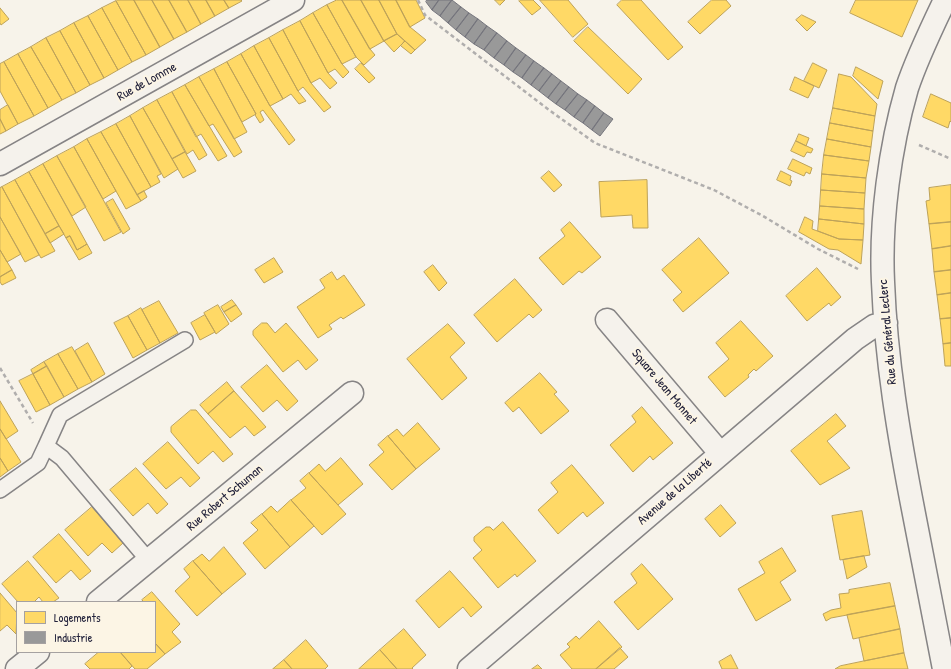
<!DOCTYPE html>
<meta charset="utf-8">
<style>
body{margin:0}
#map{position:relative;width:951px;height:669px;overflow:hidden;background:#f7f3ea;font-family:"Patrick Hand",sans-serif}
canvas{display:block}
.legend{position:absolute;left:16px;top:601px;width:140px;height:52px;box-sizing:border-box;background:#fcf5e5;border:1px solid #a5a1a1;margin:0;padding:5px 7px;list-style:none;font-size:12px;color:#22223b}
.legend li{display:flex;align-items:center;gap:8px;height:20px}
.legend b{width:20px;border:1px solid #a5a1a1}
</style>
<div id="map">
<canvas width="951" height="669"></canvas>
<ul class="legend">
<li><b style="height:11px;background:#ffd966"></b>Logements</li>
<li><b style="height:11px;background:#999"></b>Industrie</li>
</ul>
</div>
<script>
const ctx = document.querySelector('canvas').getContext('2d');
ctx.lineJoin = 'round';
function paint(path, color) {
  ctx.fillStyle = color;
  ctx.fill(path, 'evenodd');
}
function trace(path, color, width, dash) {
  ctx.strokeStyle = color;
  ctx.lineWidth = width;
  ctx.lineCap = dash ? 'butt' : 'round';
  ctx.setLineDash(dash || []);
  ctx.stroke(path);
}
function write(font, color, halo, rows, align = 'center') {
  ctx.font = font + ' "Patrick Hand",sans-serif';
  ctx.lineWidth = 4;
  ctx.setLineDash([]);
  ctx.textBaseline = 'middle';
  ctx.strokeStyle = halo;
  ctx.fillStyle = color;
  for (const [text, x, y, turn = 0] of rows) {
    ctx.save();
    ctx.translate(x, y);
    ctx.rotate((+turn || 0) * Math.PI / 180);
    ctx.textAlign = isNaN(turn) ? turn : align;
    if (halo) ctx.strokeText(text, 0, 0);
    ctx.fillText(text, 0, 0);
    ctx.restore();
  }
}
const homes = new Path2D(`
 M 117,0 L 134,0 L 160,47 L 146,55 L 116,1 Z
 M 134,0 L 152,0 L 174,39 L 160,47 Z
 M 152,0 L 169,0 L 187,32 L 174,39 Z
 M 169,0 L 188,0 L 201,24 L 187,32 Z
 M 188,0 L 206,0 L 215,16 L 201,24 Z
 M 206,0 L 224,0 L 229,8 L 215,16 Z
 M 224,0 L 241,0 L 242,1 L 229,8 Z
 M 337,0 L 342,0 L 370,49 L 375,55 L 364,65 L 356,57 L 327,5 Z
 M 342,0 L 361,0 L 384,41 L 370,49 Z
 M 361,0 L 379,0 L 397,34 L 384,41 Z
 M 379,0 L 396,0 L 410,27 L 426,40 L 415,50 L 397,34 Z
 M 396,0 L 416,0 L 425,18 L 410,27 Z
 M 495,0 L 505,0 L 500,5 Z
 M 520,0 L 533,0 L 541,8 L 532,15 L 519,1 Z
 M 540,0 L 568,0 L 588,24 L 573,37 Z
 M 622,0 L 641,0 L 683,47 L 668,60 L 617,5 Z
 M 712,0 L 726,0 L 731,6 L 700,34 L 688,22 Z
 M 856,0 L 918,0 L 902,37 L 850,13 Z
 M 116,1 L 146,55 L 132,62 L 102,8 Z
 M 327,5 L 356,57 L 342,64 L 313,13 Z
 M 0,8 L 9,19 L 1,25 L 0,23 Z
 M 102,8 L 132,62 L 118,70 L 88,16 Z
 M 313,13 L 342,64 L 349,72 L 343,78 L 335,69 L 328,73 L 300,21 Z
 M 802,15 L 816,22 L 807,31 L 796,20 Z
 M 88,16 L 118,70 L 104,78 L 74,23 Z
 M 300,21 L 328,73 L 337,83 L 330,89 L 320,78 L 311,83 L 283,30 Z
 M 74,23 L 104,78 L 90,85 L 60,31 Z
 M 588,27 L 642,79 L 628,94 L 574,41 Z
 M 283,30 L 311,83 L 331,107 L 324,112 L 303,87 L 298,91 L 269,38 Z
 M 60,31 L 90,85 L 76,93 L 46,38 Z
 M 397,34 L 405,41 L 394,52 L 384,41 Z
 M 46,38 L 76,93 L 62,100 L 31,47 Z
 M 269,38 L 298,91 L 306,101 L 299,104 L 291,94 L 283,99 L 254,46 Z
 M 405,41 L 415,50 L 411,54 L 401,46 Z
 M 254,46 L 283,99 L 270,106 L 241,54 Z
 M 31,47 L 62,100 L 48,108 L 18,54 Z
 M 18,54 L 48,108 L 34,116 L 4,62 Z
 M 241,54 L 270,106 L 295,140 L 289,145 L 263,110 L 260,112 L 264,120 L 260,123 L 255,115 L 256,114 L 227,62 Z
 M 4,62 L 34,116 L 18,124 L 0,91 L 0,64 Z
 M 227,62 L 256,114 L 242,122 L 214,69 Z
 M 361,63 L 375,78 L 369,83 L 355,69 Z
 M 813,63 L 827,70 L 819,88 L 804,81 Z
 M 856,67 L 883,81 L 878,99 L 853,76 Z
 M 214,69 L 247,132 L 234,139 L 199,77 Z
 M 839,74 L 851,77 L 877,104 L 875,116 L 833,108 Z
 M 199,77 L 242,152 L 234,157 L 213,124 L 209,126 L 185,85 Z
 M 795,77 L 814,86 L 808,98 L 790,90 Z
 M 185,85 L 227,156 L 218,161 L 201,134 L 196,137 L 172,92 Z
 M 172,92 L 207,155 L 199,160 L 193,150 L 187,154 L 157,100 Z
 M 931,94 L 951,103 L 951,122 L 950,121 L 948,128 L 923,117 Z
 M 157,100 L 185,152 L 172,159 L 143,108 Z
 M 8,105 L 18,124 L 6,131 L 0,119 L 0,110 Z
 M 143,108 L 178,169 L 164,178 L 130,116 Z
 M 833,108 L 875,116 L 873,131 L 830,123 Z
 M 130,116 L 161,174 L 157,176 L 160,182 L 151,187 L 116,124 Z
 M 0,119 L 6,131 L 0,134 Z
 M 830,123 L 873,131 L 871,147 L 827,139 Z
 M 116,124 L 151,187 L 137,195 L 101,132 Z
 M 101,132 L 141,201 L 126,209 L 87,139 Z
 M 799,134 L 809,138 L 806,146 L 796,141 Z
 M 87,139 L 116,191 L 103,199 L 74,147 Z
 M 827,139 L 871,147 L 869,161 L 824,155 Z
 M 796,141 L 813,149 L 811,153 L 807,152 L 804,157 L 791,151 Z
 M 74,147 L 121,232 L 104,241 L 57,156 Z
 M 185,152 L 196,171 L 183,178 L 172,159 Z
 M 824,155 L 869,161 L 866,178 L 822,174 Z
 M 57,156 L 86,207 L 72,216 L 43,164 Z
 M 793,159 L 812,168 L 810,174 L 806,172 L 804,176 L 788,169 Z
 M 43,164 L 87,244 L 77,250 L 70,236 L 66,238 L 29,172 Z
 M 549,171 L 562,185 L 554,192 L 541,178 Z
 M 781,171 L 791,176 L 790,180 L 792,181 L 790,186 L 777,180 Z
 M 29,172 L 59,226 L 45,234 L 15,180 Z
 M 822,174 L 866,178 L 865,193 L 821,190 Z
 M 15,180 L 55,251 L 41,258 L 2,187 Z
 M 647,180 L 648,228 L 633,228 L 632,215 L 601,217 L 599,182 Z
 M 951,185 L 951,222 L 929,224 L 926,201 L 930,200 L 929,188 Z
 M 2,187 L 39,255 L 25,262 L 0,217 L 0,188 Z
 M 821,190 L 865,193 L 864,209 L 820,206 Z
 M 144,191 L 147,197 L 141,201 L 137,195 Z
 M 113,199 L 130,229 L 123,234 L 106,203 Z
 M 820,206 L 864,209 L 864,224 L 819,219 Z
 M 0,217 L 21,254 L 7,262 L 0,250 Z
 M 805,217 L 813,221 L 812,229 L 839,239 L 863,240 L 861,264 L 838,250 L 829,249 L 799,232 Z
 M 819,219 L 864,224 L 863,240 L 839,239 L 818,231 Z
 M 570,222 L 601,257 L 582,273 L 579,271 L 563,285 L 539,258 L 565,236 L 561,230 Z
 M 951,222 L 951,246 L 932,249 L 929,224 Z
 M 59,226 L 64,234 L 50,243 L 45,234 Z
 M 70,236 L 77,250 L 87,244 L 92,253 L 79,260 L 66,238 Z
 M 699,238 L 729,273 L 683,312 L 673,300 L 682,292 L 662,270 Z
 M 951,246 L 951,270 L 934,272 L 932,249 Z
 M 0,250 L 12,270 L 0,277 Z
 M 274,258 L 283,272 L 264,283 L 255,270 Z
 M 433,265 L 447,283 L 439,291 L 424,272 Z
 M 817,268 L 841,297 L 831,306 L 829,303 L 807,321 L 786,296 Z
 M 12,270 L 16,278 L 2,285 L 0,282 L 0,277 Z
 M 951,270 L 951,293 L 937,295 L 934,272 Z
 M 332,272 L 337,280 L 344,275 L 365,305 L 343,319 L 341,317 L 329,325 L 332,329 L 318,338 L 297,307 L 325,288 L 320,280 Z
 M 515,279 L 542,310 L 533,318 L 529,314 L 497,342 L 474,315 Z
 M 951,293 L 951,318 L 940,319 L 937,295 Z
 M 232,300 L 236,305 L 224,312 L 221,307 Z
 M 159,301 L 178,333 L 160,343 L 142,310 Z
 M 218,305 L 229,324 L 216,334 L 204,313 Z
 M 236,305 L 242,314 L 231,322 L 224,312 Z
 M 141,308 L 160,343 L 147,350 L 128,316 Z
 M 205,315 L 215,332 L 200,340 L 191,323 Z
 M 128,316 L 147,350 L 133,358 L 114,323 Z
 M 951,318 L 951,343 L 943,344 L 940,319 Z
 M 741,321 L 773,356 L 756,371 L 754,369 L 748,375 L 749,377 L 725,397 L 708,377 L 729,359 L 716,343 Z
 M 262,323 L 267,323 L 275,333 L 286,323 L 318,360 L 306,370 L 298,360 L 283,372 L 253,335 L 253,331 Z
 M 448,324 L 465,343 L 450,357 L 467,378 L 442,400 L 407,359 Z
 M 88,343 L 105,374 L 92,382 L 75,351 Z
 M 951,343 L 951,366 L 945,366 L 943,344 Z
 M 72,347 L 92,382 L 78,389 L 58,354 Z
 M 58,354 L 78,389 L 64,397 L 44,362 Z
 M 44,362 L 47,366 L 33,374 L 31,370 Z
 M 267,365 L 298,401 L 287,411 L 277,400 L 263,412 L 241,387 Z
 M 47,366 L 64,397 L 50,405 L 33,374 Z
 M 540,373 L 557,392 L 554,394 L 569,411 L 541,434 L 519,407 L 513,412 L 505,403 Z
 M 33,374 L 50,405 L 36,412 L 19,381 Z
 M 227,382 L 234,391 L 208,414 L 200,405 Z
 M 234,391 L 266,427 L 254,436 L 245,426 L 230,438 L 208,414 Z
 M 0,401 L 18,431 L 6,439 L 0,429 Z
 M 642,407 L 673,443 L 653,460 L 650,456 L 633,472 L 610,445 L 636,422 L 632,416 Z
 M 191,410 L 196,410 L 233,454 L 223,462 L 213,451 L 198,464 L 171,432 L 171,427 Z
 M 836,414 L 846,426 L 827,441 L 850,468 L 820,485 L 791,451 Z
 M 418,423 L 440,449 L 416,469 L 388,436 L 397,429 L 403,436 Z
 M 0,429 L 21,462 L 8,471 L 0,458 Z
 M 388,436 L 416,469 L 392,490 L 369,465 L 384,452 L 378,445 Z
 M 168,442 L 200,478 L 190,487 L 181,477 L 166,489 L 143,464 Z
 M 0,458 L 8,471 L 0,477 Z
 M 341,458 L 363,484 L 338,505 L 309,473 L 319,464 L 325,471 Z
 M 572,465 L 604,503 L 587,517 L 583,512 L 558,534 L 538,510 L 558,492 L 551,483 Z
 M 136,468 L 168,504 L 157,514 L 148,503 L 133,516 L 110,490 Z
 M 309,473 L 346,514 L 322,535 L 291,500 L 306,488 L 300,481 Z
 M 291,500 L 314,526 L 290,547 L 262,514 L 271,506 L 277,512 Z
 M 721,505 L 736,523 L 720,537 L 705,519 Z
 M 92,507 L 123,543 L 112,553 L 102,543 L 88,556 L 65,530 Z
 M 862,511 L 870,555 L 840,560 L 832,516 Z
 M 262,514 L 290,547 L 265,569 L 243,543 L 258,530 L 251,523 Z
 M 503,522 L 536,561 L 517,577 L 515,574 L 498,588 L 473,558 L 482,550 L 474,541 L 474,537 L 486,527 L 490,527 L 493,530 Z
 M 59,534 L 91,571 L 80,580 L 71,570 L 56,583 L 33,557 Z
 M 224,547 L 246,574 L 222,594 L 193,561 L 202,554 L 209,561 Z
 M 782,548 L 796,571 L 780,582 L 791,600 L 756,621 L 738,589 L 765,573 L 759,562 Z
 M 864,556 L 867,567 L 847,579 L 843,560 Z
 M 28,561 L 59,598 L 53,602 L 43,602 L 39,597 L 34,602 L 18,602 L 2,584 Z
 M 193,561 L 222,594 L 197,616 L 175,591 L 190,577 L 184,569 Z
 M 642,564 L 673,599 L 638,630 L 614,602 L 637,583 L 631,574 Z
 M 450,571 L 482,607 L 471,617 L 463,607 L 439,628 L 416,601 Z
 M 890,583 L 895,606 L 831,618 L 826,621 L 823,614 L 831,610 L 841,608 L 839,594 L 849,593 L 849,590 Z
 M 152,592 L 180,624 L 172,632 L 181,642 L 165,654 L 155,643 L 155,602 L 144,602 L 142,600 Z
 M 0,593 L 17,613 L 16,634 L 7,625 L 0,631 Z
 M 895,606 L 900,629 L 853,639 L 847,615 Z
 M 599,621 L 622,647 L 596,669 L 572,669 L 560,655 L 570,647 L 567,644 L 576,636 L 579,639 Z
 M 404,629 L 426,655 L 412,668 L 413,669 L 397,669 L 380,650 Z
 M 900,629 L 904,653 L 864,661 L 859,638 Z
 M 306,640 L 328,666 L 325,669 L 292,669 L 284,660 Z
 M 155,643 L 165,654 L 147,669 L 135,669 L 120,652 L 155,652 Z
 M 620,648 L 628,657 L 614,669 L 596,669 Z
 M 380,650 L 397,669 L 359,669 Z
 M 99,652 L 120,652 L 132,666 L 129,669 L 90,669 L 85,664 Z
 M 904,653 L 908,669 L 835,669 L 840,666 Z
 M 731,655 L 738,669 L 722,669 L 719,662 Z
 M 284,660 L 292,669 L 273,669 Z
 M 538,665 L 542,669 L 532,669 Z`);
const industry = new Path2D(`
 M 427,0 L 439,0 L 432,10 L 426,2 Z
 M 439,0 L 452,0 L 440,16 L 432,10 Z
 M 452,0 L 461,7 L 448,23 L 440,16 Z
 M 461,7 L 469,13 L 456,30 L 448,23 Z
 M 469,13 L 478,19 L 465,37 L 456,30 Z
 M 478,19 L 487,26 L 474,44 L 465,37 Z
 M 487,26 L 497,33 L 484,50 L 474,44 Z
 M 497,33 L 507,41 L 494,58 L 484,50 Z
 M 507,41 L 516,48 L 504,65 L 494,58 Z
 M 516,48 L 526,55 L 513,72 L 504,65 Z
 M 526,55 L 534,61 L 522,78 L 513,72 Z
 M 534,61 L 544,68 L 531,85 L 522,78 Z
 M 544,68 L 552,74 L 539,91 L 531,85 Z
 M 552,74 L 561,81 L 548,98 L 539,91 Z
 M 561,81 L 569,87 L 556,104 L 548,98 Z
 M 569,87 L 578,94 L 565,110 L 556,104 Z
 M 578,94 L 587,100 L 574,117 L 565,110 Z
 M 587,100 L 595,106 L 583,123 L 574,117 Z
 M 595,106 L 604,113 L 592,130 L 583,123 Z
 M 604,113 L 613,119 L 600,136 L 592,130 Z`);
const path = new Path2D(`
 M 418,0 L 425,15 L 549,110 L 595,143 L 714,190 L 763,216 L 818,249 L 858,269
 M 919,145 L 951,159
 M 0,368 L 33,423`);
const service = new Path2D(`
 M 0,490 L 38,463 L 46,446
 M 149,561 L 62,458 L 46,446 L 60,415 L 185,340`);
const minor = new Path2D(`
 M 607,320 L 720,453
 M 98,602 L 352,393
 M 17,669 L 38,652
 M 469,669 L 855,339 L 874,326 L 886,323
 M 944,669 C 934,617 924,565 914,514 C 899,437 886,360 883,282 C 880,221 890,147 907,88 C 917,58 931,29 945,0`);
const secondary = new Path2D(`
 M 0,164 L 293,0`);
const streetNames = [
 ["Rue de Lomme",147,82,-29],
 ["Rue du Général Leclerc",888,332,-95],
 ["Square Jean Monnet",664,387,50],
 ["Avenue de la Liberté",675,492,-41],
 ["Rue Robert Schuman",225,498,-40]
];
paint(homes, '#ffd966');
trace(homes, '#bda259', 1);
paint(industry, '#999');
trace(industry, '#75757d', 1);
trace(service, '#868485', 18);
trace(minor, '#868485', 25);
trace(secondary, '#868485', 25);
trace(path, '#b0aead', 2.5, [4, 3]);
trace(service, '#f5f2ec', 15);
trace(minor, '#f5f2ec', 22);
trace(secondary, '#f5f2ec', 22);
write('13px', '#22223b', '#fcf5e5', streetNames);
</script>
